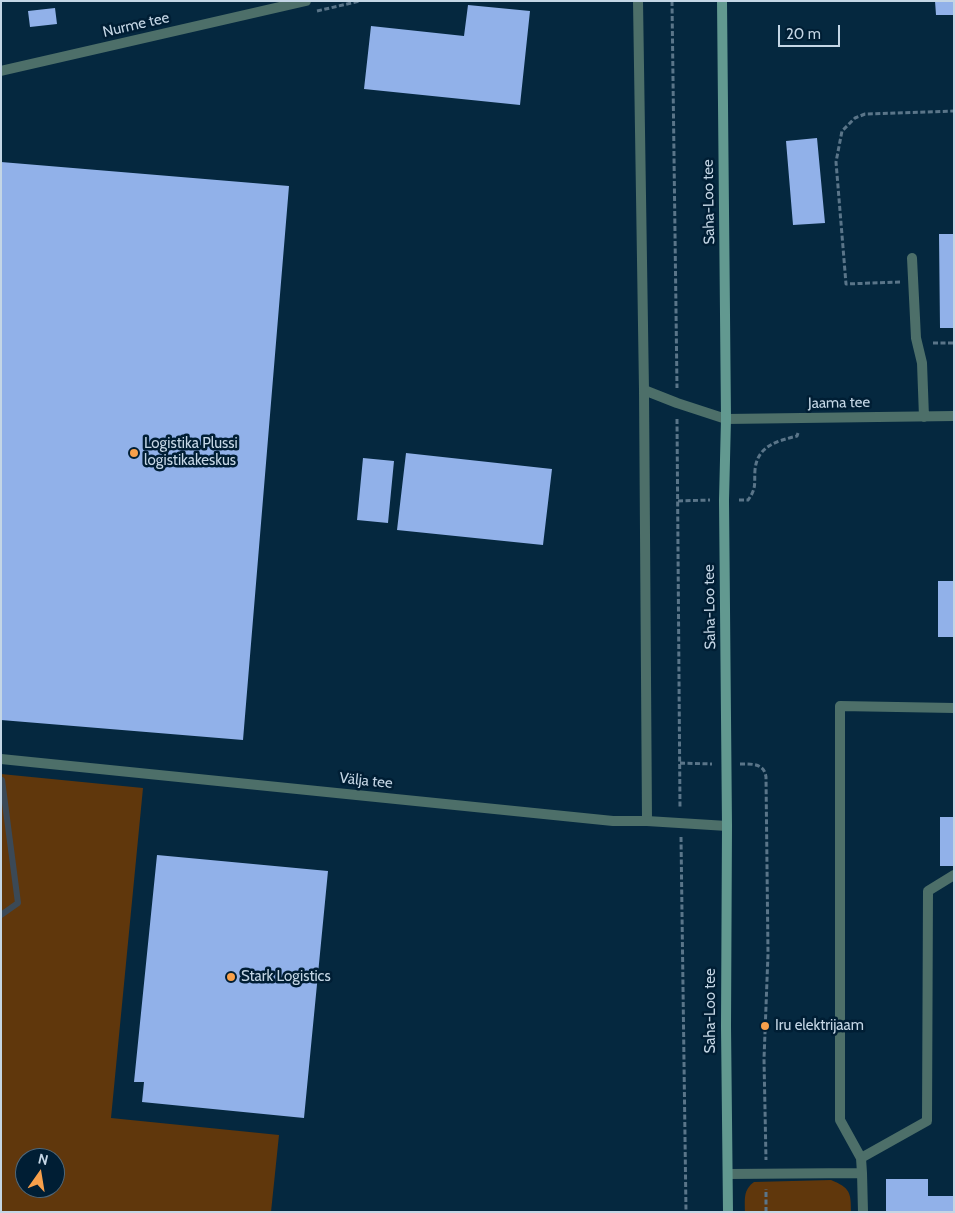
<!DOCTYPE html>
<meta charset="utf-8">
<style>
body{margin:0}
#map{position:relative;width:955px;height:1213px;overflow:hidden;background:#05283f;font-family:Cabin,sans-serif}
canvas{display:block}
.frame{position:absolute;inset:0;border:2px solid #c4d6e5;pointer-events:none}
.north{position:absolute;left:15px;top:1148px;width:50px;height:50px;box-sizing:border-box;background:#001e34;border:1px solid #4e687b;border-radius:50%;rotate:13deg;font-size:14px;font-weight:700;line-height:20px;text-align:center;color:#c4d6e5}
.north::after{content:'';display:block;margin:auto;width:18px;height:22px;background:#f8a04b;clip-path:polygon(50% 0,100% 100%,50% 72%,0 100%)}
.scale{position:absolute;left:778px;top:25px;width:62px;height:22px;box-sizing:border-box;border:2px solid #c4d6e5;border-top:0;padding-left:6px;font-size:15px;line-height:18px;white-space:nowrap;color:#c4d6e5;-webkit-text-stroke:4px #001e34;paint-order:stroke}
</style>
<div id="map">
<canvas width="955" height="1213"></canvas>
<div class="frame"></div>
<div class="north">N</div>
<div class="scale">20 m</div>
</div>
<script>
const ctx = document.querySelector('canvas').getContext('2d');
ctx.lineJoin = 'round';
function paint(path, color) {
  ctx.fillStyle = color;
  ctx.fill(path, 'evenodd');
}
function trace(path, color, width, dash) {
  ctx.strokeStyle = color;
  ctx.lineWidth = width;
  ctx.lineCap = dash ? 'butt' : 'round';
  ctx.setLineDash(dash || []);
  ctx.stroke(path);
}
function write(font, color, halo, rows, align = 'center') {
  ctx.font = font + ' Cabin,sans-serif';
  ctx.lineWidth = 5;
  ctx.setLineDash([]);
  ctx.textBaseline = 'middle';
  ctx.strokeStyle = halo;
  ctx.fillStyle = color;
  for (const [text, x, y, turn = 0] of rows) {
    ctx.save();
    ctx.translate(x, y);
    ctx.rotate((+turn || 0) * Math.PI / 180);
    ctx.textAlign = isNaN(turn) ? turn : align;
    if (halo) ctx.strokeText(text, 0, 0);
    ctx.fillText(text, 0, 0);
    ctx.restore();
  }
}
const green = new Path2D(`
 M 1,774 L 143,788 L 111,1118 L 279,1135 L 271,1212 L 1,1212 ZM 25,1158 L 55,1158 L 55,1188 L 25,1188 Z
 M 831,1180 C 850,1188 851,1192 851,1212 L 745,1212 C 745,1199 743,1190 754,1182 Z`);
const stream = new Path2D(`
 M 1,915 L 18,903 L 2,780`);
const building = new Path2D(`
 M 935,1 L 954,1 L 954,15 L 936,15 Z
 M 468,5 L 530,11 L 520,105 L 364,89 L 371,26 L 464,36 Z
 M 55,8 L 57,24 L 30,27 L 28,11 Z
 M 817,138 L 825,223 L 793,225 L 786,141 Z
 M 1,162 L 289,186 L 243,740 L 1,720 Z
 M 939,234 L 954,234 L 954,328 L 940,328 Z
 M 406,453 L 552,469 L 543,545 L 397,530 Z
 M 363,458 L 394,461 L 388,523 L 357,520 Z
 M 938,581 L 954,581 L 954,637 L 938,637 Z
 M 940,817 L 953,817 L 953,866 L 940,866 Z
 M 157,855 L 328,871 L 304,1118 L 142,1102 L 144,1082 L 134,1082 Z
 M 886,1179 L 928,1179 L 928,1196 L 954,1196 L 954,1212 L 886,1212 Z`);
const path = new Path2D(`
 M 672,1 L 677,388
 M 317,11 L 360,1
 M 900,282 L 846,284 L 836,162 L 842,131 L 855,118 L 865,114 L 954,111
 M 933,343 L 954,343
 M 677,419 L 680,808
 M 739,500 L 748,500 C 757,488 754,483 755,470 C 757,446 777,441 797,436 L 798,433
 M 678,501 L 710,500
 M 680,763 L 712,764
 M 740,764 C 752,764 764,763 766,777 L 768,954 L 764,1059 L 766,1160
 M 681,837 L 686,1212
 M 766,1212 L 766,1189`);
const service = new Path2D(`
 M 638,1 L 644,390 L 647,821
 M 912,258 L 916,338 L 922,363 L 924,417
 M 644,390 L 677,403 L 726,419 L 954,416
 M 861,1158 L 927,1121 L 928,891 L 954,875
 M 862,1173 L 861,1158 L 840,1120 L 840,706 L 954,708
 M 728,1174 L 862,1173 L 863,1212`);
const minor = new Path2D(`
 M 1,71 L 306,1
 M 1,759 L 613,821 L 647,821 L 727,826`);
const secondary = new Path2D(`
 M 722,1 L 726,419 L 724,500 L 727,826 L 726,1026 L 728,1212`);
const markers = [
 [134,453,5,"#f8a04b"],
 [231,977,5,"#f8a04b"],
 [765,1026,5,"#f8a04b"]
];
const streetNames = [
 ["Nurme tee",136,25,-13],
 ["Saha-Loo tee",709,202,-91],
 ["Jaama tee",839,403,-1],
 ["Saha-Loo tee",710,607,-91],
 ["Välja tee",366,781,6],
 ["Saha-Loo tee",711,1011,-90]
];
const poiNames = [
 ["Logistika Plussi",144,444],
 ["logistikakeskus",144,461],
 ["Stark Logistics",241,977],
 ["Iru elektrijaam",775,1026]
];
paint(green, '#60370c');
trace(stream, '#3b4956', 6);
paint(building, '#91b1e9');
trace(path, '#5a7589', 3, [5, 2.5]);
trace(service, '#4d6f69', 10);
trace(minor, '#4d6f69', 10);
trace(secondary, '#629990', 10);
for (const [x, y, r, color] of markers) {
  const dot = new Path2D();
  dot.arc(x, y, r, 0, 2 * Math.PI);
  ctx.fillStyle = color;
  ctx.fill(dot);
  trace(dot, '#001e34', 2);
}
write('15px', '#c4d6e5', '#001e34', streetNames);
write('15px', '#c4d6e5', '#001e34', poiNames, 'left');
</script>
